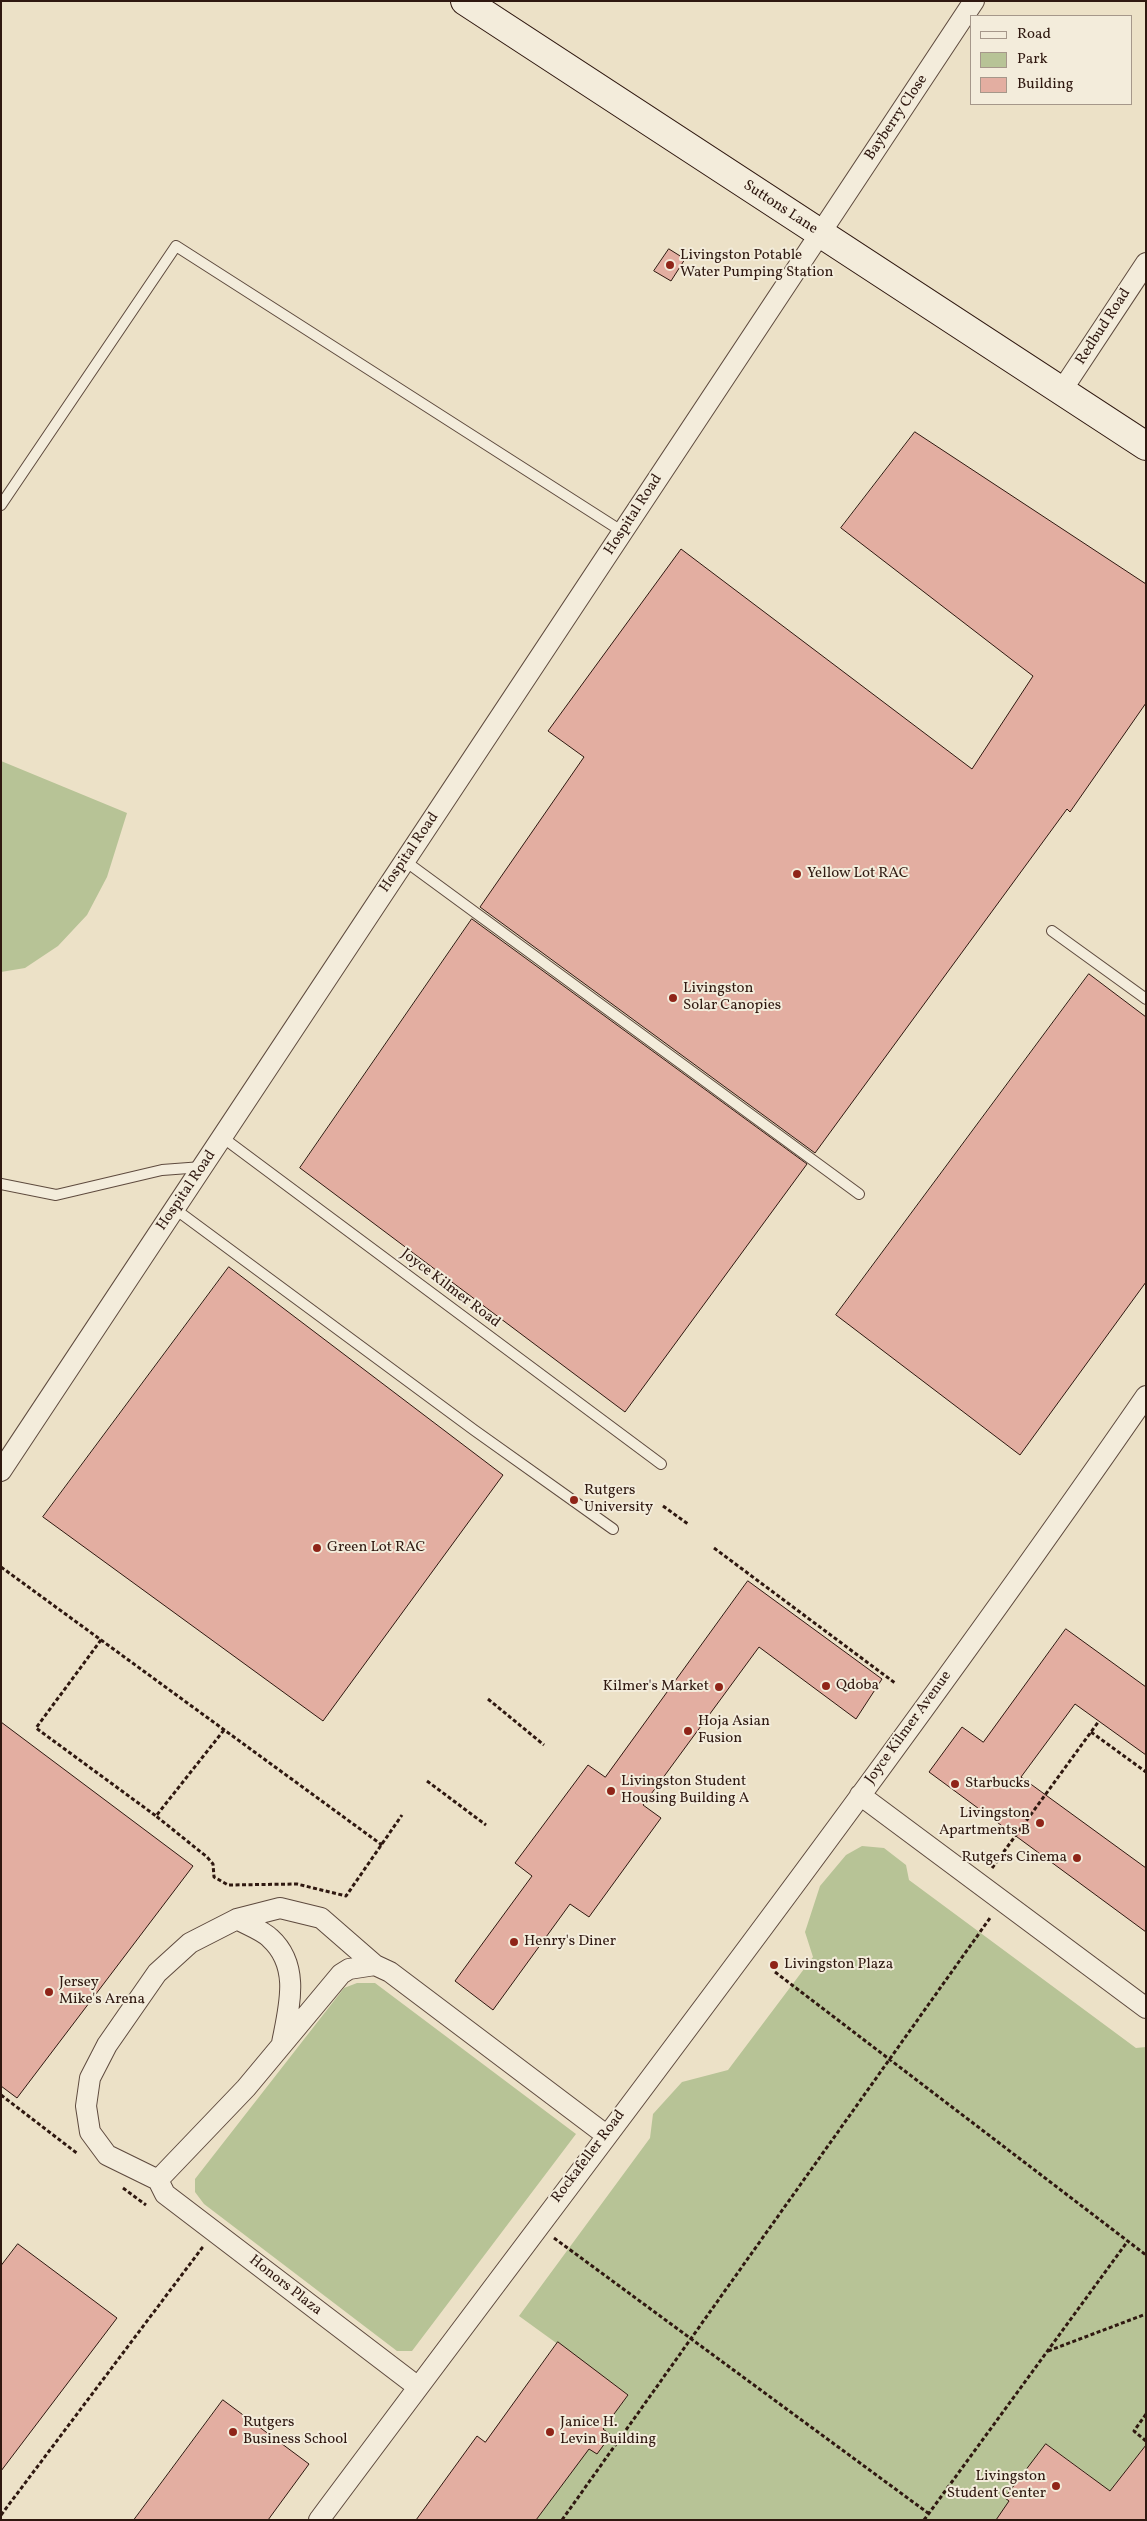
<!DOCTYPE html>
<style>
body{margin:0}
#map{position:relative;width:1147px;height:2521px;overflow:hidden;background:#ece1c7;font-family:Vollkorn,serif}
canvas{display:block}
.frame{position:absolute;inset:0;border:2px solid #2f1810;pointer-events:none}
.legend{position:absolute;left:970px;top:15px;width:162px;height:90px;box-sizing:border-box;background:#f3ecdb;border:1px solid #a5978a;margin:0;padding:6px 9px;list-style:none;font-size:15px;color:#2f1810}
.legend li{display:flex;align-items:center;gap:10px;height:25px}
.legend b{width:25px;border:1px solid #a5978a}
</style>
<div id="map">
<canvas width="1147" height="2521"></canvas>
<div class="frame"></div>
<ul class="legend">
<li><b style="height:6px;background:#f3ecdb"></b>Road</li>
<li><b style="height:14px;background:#b7c396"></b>Park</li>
<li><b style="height:14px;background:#e3aea1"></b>Building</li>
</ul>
</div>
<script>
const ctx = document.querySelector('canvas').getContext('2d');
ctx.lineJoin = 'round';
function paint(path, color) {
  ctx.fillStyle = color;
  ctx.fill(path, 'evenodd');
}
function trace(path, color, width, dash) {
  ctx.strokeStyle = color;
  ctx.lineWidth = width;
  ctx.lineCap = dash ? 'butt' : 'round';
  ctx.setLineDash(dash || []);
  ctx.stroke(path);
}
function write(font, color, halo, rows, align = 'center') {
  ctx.font = font + ' Vollkorn,serif';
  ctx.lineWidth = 4;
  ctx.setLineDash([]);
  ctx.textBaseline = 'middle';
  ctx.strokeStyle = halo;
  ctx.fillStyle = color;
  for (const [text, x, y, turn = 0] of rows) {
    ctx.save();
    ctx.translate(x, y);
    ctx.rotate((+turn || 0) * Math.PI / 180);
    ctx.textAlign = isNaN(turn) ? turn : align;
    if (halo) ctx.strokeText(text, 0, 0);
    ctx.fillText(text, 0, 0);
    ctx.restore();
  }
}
const green = new Path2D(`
 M 1,761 L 127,813 L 107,877 L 87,915 L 58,946 L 25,968 L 1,972 Z
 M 862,1846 L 884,1848 L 906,1865 L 909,1880 L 1136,2048 L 1146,2047 L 1146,2445 L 1108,2494 L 1089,2475 L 1046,2444 L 1006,2498 L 1009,2501 L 998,2520 L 536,2520 L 628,2395 L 519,2316 L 650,2138 L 653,2114 L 682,2082 L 728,2070 L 813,1957 L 805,1932 L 820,1886 L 846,1855 Z
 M 357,1983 L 375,1983 L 576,2134 L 412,2351 L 397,2351 L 204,2204 L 195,2192 L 195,2179 L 344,1988 Z`);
const building = new Path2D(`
 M 669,249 L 685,259 L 671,281 L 654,271 Z
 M 915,432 L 1146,584 L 1146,703 L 1070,812 L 1067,809 L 815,1153 L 480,907 L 584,757 L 548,731 L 681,549 L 972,769 L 1033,676 L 841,528 Z
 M 472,919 L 807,1164 L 625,1412 L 300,1168 Z
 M 1089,974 L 1146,1017 L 1146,1282 L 1020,1455 L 836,1315 Z
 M 229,1267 L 503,1475 L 323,1721 L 43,1517 Z
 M 748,1581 L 882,1679 L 856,1719 L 759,1647 L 643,1805 L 661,1818 L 589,1917 L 570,1904 L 493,2010 L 455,1981 L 532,1876 L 515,1863 L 588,1765 L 605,1777 Z
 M 1066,1629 L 1146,1687 L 1146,1755 L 1075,1704 L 1021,1777 L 1146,1868 L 1146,1932 L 929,1772 L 962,1727 L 983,1742 Z
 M 1,1722 L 193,1866 L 17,2098 L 1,2086 Z
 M 18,2244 L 117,2318 L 1,2471 L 1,2266 Z
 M 558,2342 L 628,2395 L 603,2429 L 611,2435 L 597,2454 L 589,2449 L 536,2520 L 416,2520 L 477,2436 L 485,2442 Z
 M 223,2400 L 309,2464 L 268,2520 L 134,2520 Z
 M 1046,2444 L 1110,2491 L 1146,2445 L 1146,2520 L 996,2520 L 1009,2501 L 1005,2498 Z`);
const path = new Path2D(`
 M 663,1506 L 688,1524
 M 714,1548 L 895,1683
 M 1,1567 L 382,1845
 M 101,1640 L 36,1728 L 156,1816
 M 488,1699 L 544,1745
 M 224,1730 L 156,1816 L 207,1857 L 213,1864 L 214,1877 L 228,1885 L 297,1884 L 346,1896 L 402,1815
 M 1091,1732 L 1146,1772
 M 427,1781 L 486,1825
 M 992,1868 L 1099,1721
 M 775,1972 L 1146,2255
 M 1,2095 L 78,2154
 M 123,2188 L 146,2205
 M 554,2238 L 928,2513
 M 1048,2351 L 1146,2314
 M 1146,2414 L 1134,2431 L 1146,2441
 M 1,2515 L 202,2248 L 200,2247
 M 562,2520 L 990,1918
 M 924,2520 L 1127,2242`);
const lane = new Path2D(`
 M 1,505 L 176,246 L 623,532
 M 405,861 L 859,1194
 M 1052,931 L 1146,999
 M 222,1137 L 661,1464
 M 1,1184 L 56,1195 L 162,1170 L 202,1167
 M 175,1209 L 474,1430 L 613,1529`);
const street = new Path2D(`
 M 1062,390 L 1146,263
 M 1,1471 L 974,1
 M 860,1795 L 1146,2008
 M 237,1919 C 247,1925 262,1930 270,1938 C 301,1966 289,2007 282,2043
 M 158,2180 L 246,2088 L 341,1974 L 349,1969 L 375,1965
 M 418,2387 L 165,2194 L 158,2180 L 107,2155 L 90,2132 L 86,2106 L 90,2078 L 107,2045 L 157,1973 L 190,1943 L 237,1919 L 280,1908 L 321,1918 L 375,1965 L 390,1972 L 606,2135
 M 319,2520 C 597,2147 882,1778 1146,1396`);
const secondary = new Path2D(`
 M 465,1 L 1146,446`);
const markers = [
 [670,265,5,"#8f2418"],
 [797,874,5,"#8f2418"],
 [673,998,5,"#8f2418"],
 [574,1500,5,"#8f2418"],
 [317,1548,5,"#8f2418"],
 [826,1686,5,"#8f2418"],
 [719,1687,5,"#8f2418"],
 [688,1731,5,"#8f2418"],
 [955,1784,5,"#8f2418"],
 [611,1791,5,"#8f2418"],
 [1040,1823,5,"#8f2418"],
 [1077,1858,5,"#8f2418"],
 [514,1942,5,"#8f2418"],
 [774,1965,5,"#8f2418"],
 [49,1992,5,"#8f2418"],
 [233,2432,5,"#8f2418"],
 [550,2432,5,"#8f2418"],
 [1056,2486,5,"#8f2418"]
];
const streetNames = [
 ["Bayberry Close",897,118,-56],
 ["Suttons Lane",780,208,33],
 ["Redbud Road",1104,327,-57],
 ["Hospital Road",634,515,-57],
 ["Hospital Road",410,853,-56],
 ["Hospital Road",187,1191,-56],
 ["Joyce Kilmer Road",450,1289,37],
 ["Joyce Kilmer Avenue",909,1728,-54],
 ["Rockafeller Road",589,2157,-53],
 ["Honors Plaza",285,2286,38]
];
const poiNames = [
 ["Livingston Potable",680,256],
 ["Water Pumping Station",680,273],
 ["Yellow Lot RAC",807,874],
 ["Livingston",683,989],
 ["Solar Canopies",683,1006],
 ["Rutgers",584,1491],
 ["University",584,1508],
 ["Green Lot RAC",327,1548],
 ["Qdoba",836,1686],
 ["Kilmer's Market",709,1687,"right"],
 ["Hoja Asian",698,1722],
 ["Fusion",698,1739],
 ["Livingston Student",621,1782],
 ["Housing Building A",621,1799],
 ["Starbucks",965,1784],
 ["Livingston",1030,1814,"right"],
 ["Apartments B",1030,1831,"right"],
 ["Rutgers Cinema",1067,1858,"right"],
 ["Henry's Diner",524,1942],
 ["Livingston Plaza",784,1965],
 ["Jersey",59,1983],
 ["Mike's Arena",59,2000],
 ["Rutgers",243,2423],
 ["Business School",243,2440],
 ["Janice H.",560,2423],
 ["Levin Building",560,2440],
 ["Livingston",1046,2477,"right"],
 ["Student Center",1046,2494,"right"]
];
paint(green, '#b7c396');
paint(building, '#e3aea1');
trace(building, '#2f1810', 1);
trace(lane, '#5e4a3e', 12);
trace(street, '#5e4a3e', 22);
trace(secondary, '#2f1810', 30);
trace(path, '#2f1810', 3, [4, 2.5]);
trace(lane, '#f3ecdb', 10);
trace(street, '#f3ecdb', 20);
trace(secondary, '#f3ecdb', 28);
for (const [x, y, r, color] of markers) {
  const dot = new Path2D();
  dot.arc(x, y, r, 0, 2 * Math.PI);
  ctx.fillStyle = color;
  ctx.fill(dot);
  trace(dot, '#f3ecdb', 2);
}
write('15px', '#2f1810', '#f3ecdb', streetNames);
write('15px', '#2f1810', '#f3ecdb', poiNames, 'left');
</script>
